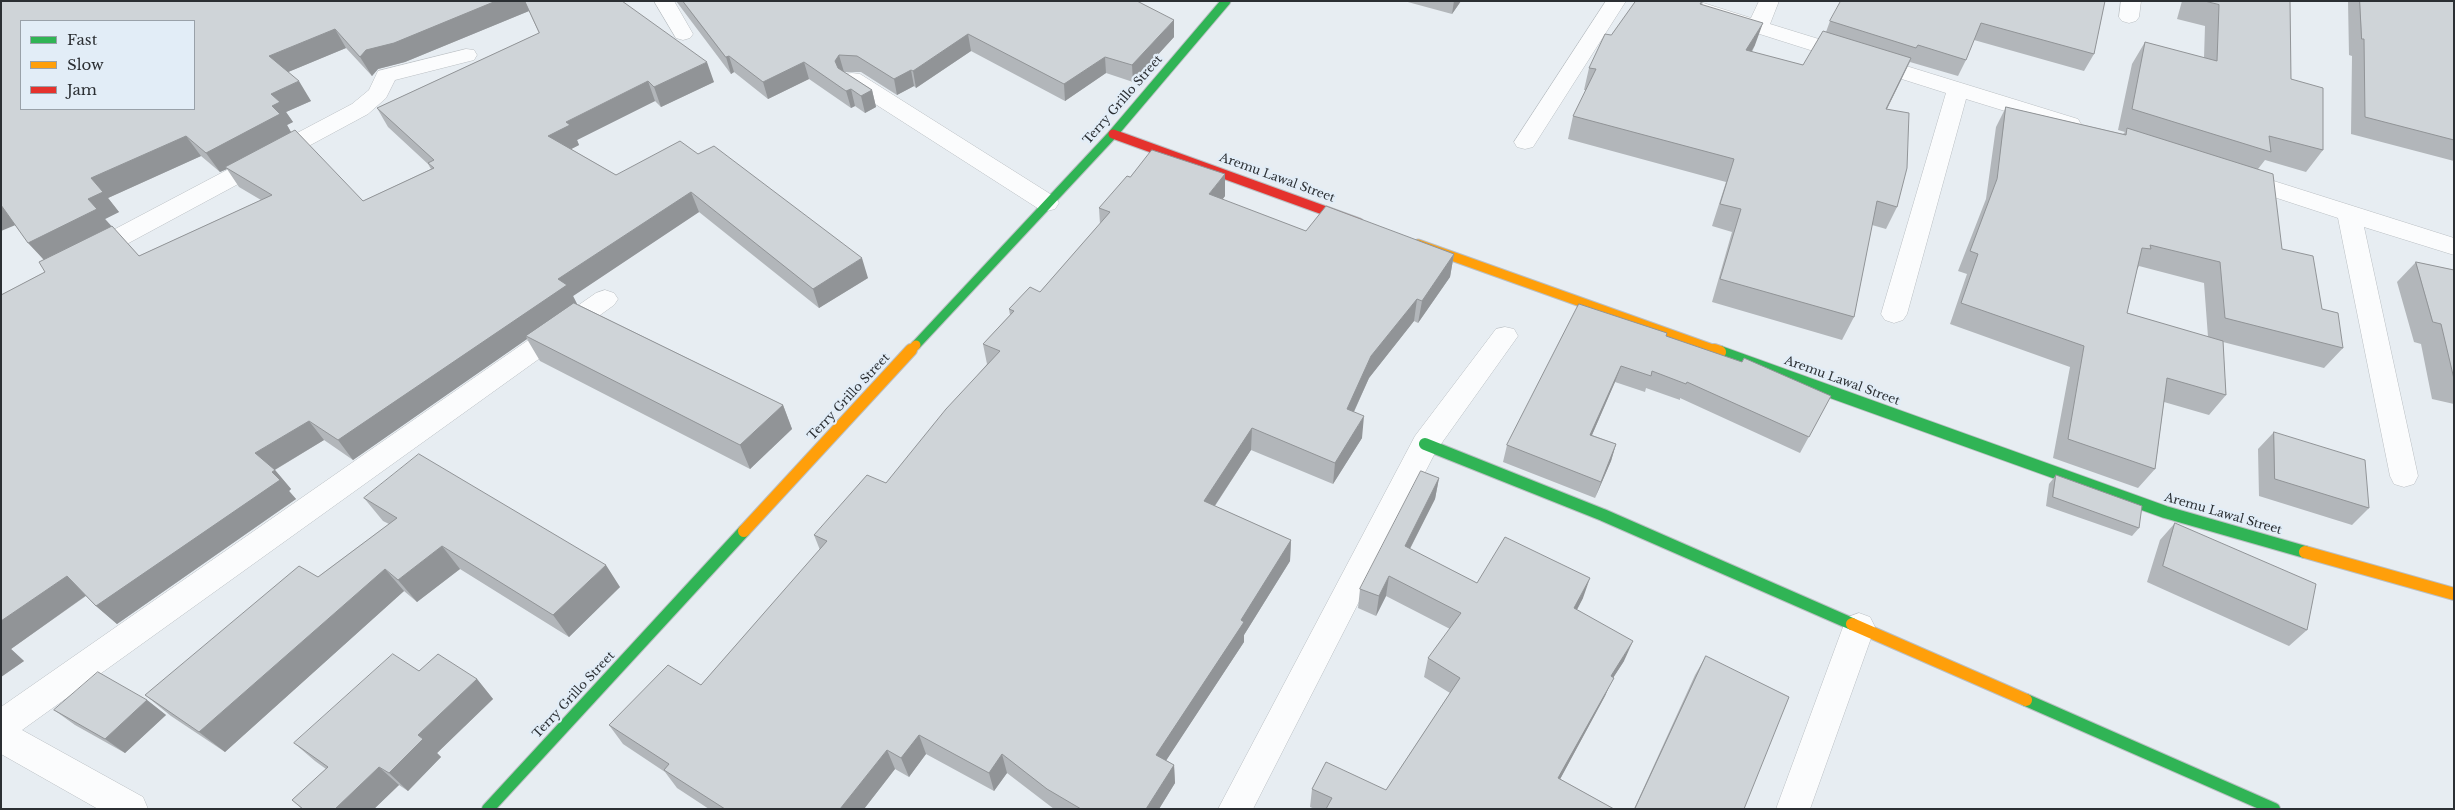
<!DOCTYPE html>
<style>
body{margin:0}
#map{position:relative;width:2455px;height:810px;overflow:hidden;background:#e7edf2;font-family:"Libre Baskerville",serif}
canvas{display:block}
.frame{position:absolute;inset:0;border:2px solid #2b2f33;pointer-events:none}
.legend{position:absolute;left:20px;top:20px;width:175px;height:90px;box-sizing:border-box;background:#e2edf7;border:1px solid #99a1a9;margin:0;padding:6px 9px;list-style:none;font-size:15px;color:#2b2f33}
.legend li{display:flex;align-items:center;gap:10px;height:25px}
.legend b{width:25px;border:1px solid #99a1a9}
</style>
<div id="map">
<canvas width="2455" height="810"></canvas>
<div class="frame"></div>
<ul class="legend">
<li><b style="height:6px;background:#30b455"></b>Fast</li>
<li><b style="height:6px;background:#ff9f0a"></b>Slow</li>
<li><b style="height:6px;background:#e5322d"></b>Jam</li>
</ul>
</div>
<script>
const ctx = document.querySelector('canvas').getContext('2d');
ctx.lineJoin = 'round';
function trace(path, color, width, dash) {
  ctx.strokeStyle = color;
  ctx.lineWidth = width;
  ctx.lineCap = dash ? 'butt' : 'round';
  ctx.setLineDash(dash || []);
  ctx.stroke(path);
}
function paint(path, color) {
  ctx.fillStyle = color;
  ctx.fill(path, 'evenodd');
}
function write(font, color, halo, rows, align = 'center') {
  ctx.font = font + ' "Libre Baskerville",serif';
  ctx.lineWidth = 4.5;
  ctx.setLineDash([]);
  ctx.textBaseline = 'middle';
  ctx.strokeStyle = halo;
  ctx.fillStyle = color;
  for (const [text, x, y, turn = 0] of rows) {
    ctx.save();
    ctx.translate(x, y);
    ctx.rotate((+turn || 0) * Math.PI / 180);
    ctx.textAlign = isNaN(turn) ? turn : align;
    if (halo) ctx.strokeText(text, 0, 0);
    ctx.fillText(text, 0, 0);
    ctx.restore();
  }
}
const street = new Path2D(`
 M 654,1 L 674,1 L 693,34 L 690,38 L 683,40 L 676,38 Z
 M 1606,1 L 1626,1 L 1533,147 L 1525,149 L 1517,147 L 1514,142 Z
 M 1665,1 L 1697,1 L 1751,18 L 1759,1 L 1779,1 L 1770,24 L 2078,119 L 2081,124 L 2078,129 L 2070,131 L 1966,99 L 1907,314 L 1903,320 L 1894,323 L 1885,320 L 1881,314 L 1946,93 L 1668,5 Z
 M 2121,1 L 2141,1 L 2139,17 L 2136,21 L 2129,23 L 2122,21 L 2119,17 Z
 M 466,49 L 474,50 L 477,55 L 474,60 L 395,80 L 386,98 L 368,114 L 99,259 L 90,261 L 81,259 L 78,253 L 81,247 L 352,104 L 369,90 L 378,71 Z
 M 852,73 L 860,74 L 1055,197 L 1059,203 L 1055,209 L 1047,211 L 1039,209 L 844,84 L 841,79 L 844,74 Z
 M 2239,170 L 2454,238 L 2454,255 L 2364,227 L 2418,476 L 2414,484 L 2404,487 L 2394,484 L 2390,476 L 2338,218 L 2231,183 L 2227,178 L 2231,173 Z
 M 605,290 L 614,293 L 618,299 L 614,305 L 22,730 L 143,797 L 148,809 L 98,809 L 1,754 L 1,707 L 596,293 Z
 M 1505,327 L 1514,329 L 1518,336 L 1436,451 L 1253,809 L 1218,809 L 1415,436 L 1496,329 Z
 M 1859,613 L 1870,617 L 1875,627 L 1810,809 L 1776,809 L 1843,627 L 1848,617 Z`);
const fastFar1 = new Path2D(`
 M 916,345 L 1113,134 L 1226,1`);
const fast = new Path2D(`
 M 1720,352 L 2165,512 L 2305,552
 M 1425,444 L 1603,515 L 1852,624
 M 2026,700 L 2274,809
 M 488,809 L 744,531`);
const slowFar1 = new Path2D(`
 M 1418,244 L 1718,351
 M 910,351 L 916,345`);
const slow = new Path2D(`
 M 1714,350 L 1720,352
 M 744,531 L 911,350
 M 2305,552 L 2454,594
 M 1852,624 L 2026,700`);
const jam = new Path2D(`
 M 1113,134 L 1359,223`);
const wall = new Path2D(`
 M 1,1 L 622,1 L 714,82 L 661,107 L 655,101 L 577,140 L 579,145 L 571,149 L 616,175 L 698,154 L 868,278 L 819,308 L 699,212 L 573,296 L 577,304 L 783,405 L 792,429 L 750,469 L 540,361 L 527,339 L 353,460 L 324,440 L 275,470 L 291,489 L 289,491 L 296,499 L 117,624 L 96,606 L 86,596 L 11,649 L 24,661 L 1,677 L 1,295 L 45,272 L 43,259 L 15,225 ZM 529,11 L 539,33 L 377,108 L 388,127 L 428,164 L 431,169 L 363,201 L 291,132 L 287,125 L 293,122 L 286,112 L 311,101 L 288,72 L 346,48 L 372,76 L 378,69 L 405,62 ZM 201,156 L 220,172 L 227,169 L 239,187 L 261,200 L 139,256 L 105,219 L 119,212 L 108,198 Z
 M 676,1 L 1137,1 L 1174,37 L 1133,82 L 1106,73 L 1065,101 L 971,51 L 916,88 L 914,86 L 897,95 L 861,72 L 844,72 L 872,90 L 876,107 L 865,113 L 855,106 L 851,108 L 809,79 L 768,99 L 734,72 L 731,74 Z
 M 1404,1 L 1461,1 L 1452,14 Z
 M 1636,1 L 1703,1 L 1702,5 L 1755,45 L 1752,52 L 1803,65 L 1826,32 L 1830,21 L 2105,1 L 2094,54 L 2084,71 L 1974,40 L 1966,60 L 1958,76 L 1910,62 L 1887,109 L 1897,207 L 1886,229 L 1872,225 L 1854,317 L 1842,340 L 1712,302 L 1732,232 L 1712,226 L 1726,182 L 1568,139 L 1573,116 L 1586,90 L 1584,90 L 1589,68 Z
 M 2182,1 L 2290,1 L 2291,79 L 2323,150 L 2306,172 L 2265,160 L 2258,169 L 2282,249 L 2322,309 L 2343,348 L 2324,368 L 2223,342 L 2226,395 L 2209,415 L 2164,402 L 2155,469 L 2138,488 L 2053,458 L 2070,367 L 1950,324 L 1967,274 L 1958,271 L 1986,199 L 1996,127 L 2006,107 L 2123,134 L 2125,132 L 2118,130 L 2132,64 L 2145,42 L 2204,58 L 2205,26 L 2177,19 ZM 2139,266 L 2204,283 L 2208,337 L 2127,313 L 2137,270 Z
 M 2348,1 L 2454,1 L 2454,161 L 2351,134 L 2352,56 L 2349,55 Z
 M 1225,196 L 1222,200 L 1306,231 L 1454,254 L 1450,277 L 1418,323 L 1414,321 L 1369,378 L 1354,412 L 1362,438 L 1333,484 L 1251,450 L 1215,506 L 1291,540 L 1290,561 L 1244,635 L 1244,642 L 1166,760 L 1174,765 L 1175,783 L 1159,809 L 1054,809 L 1007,773 L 994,791 L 926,754 L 909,777 L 895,769 L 864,809 L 709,809 L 677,788 L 665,772 L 623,744 L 609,725 L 701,685 L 820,550 L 814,535 L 886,483 L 987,364 L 983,344 L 1010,315 L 1009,309 L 1040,292 L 1100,224 L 1099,208 Z
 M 2416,262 L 2454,270 L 2454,404 L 2432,399 L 2421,344 L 2414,342 L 2397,282 Z
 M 1579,304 L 1666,336 L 1831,396 L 1800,453 L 1680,398 L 1680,400 L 1646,388 L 1645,392 L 1615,382 L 1592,435 L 1616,444 L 1611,461 L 1595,498 L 1503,462 L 1507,445 Z
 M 2274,432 L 2369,508 L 2352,525 L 2259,496 L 2258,449 Z
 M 2056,475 L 2139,528 L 2132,536 L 2046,506 L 2049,484 Z
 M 1439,478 L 1435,499 L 1410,549 L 1477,583 L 1583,598 L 1577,610 L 1624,661 L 1613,678 L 1605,696 L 1560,779 L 1614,809 L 1315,809 L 1310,807 L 1312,789 L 1386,790 L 1450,693 L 1424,677 L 1428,658 L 1450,629 L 1386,596 L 1376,616 L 1358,608 L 1360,589 Z
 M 364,498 L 620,587 L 569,637 L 460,569 L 417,602 L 404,591 L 225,752 L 171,716 L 145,695 L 318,577 L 389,524 L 383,521 Z
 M 2175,523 L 2307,630 L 2289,646 L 2147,582 L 2160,540 Z
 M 1706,656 L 1744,809 L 1634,809 L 1695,675 Z
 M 419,671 L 477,679 L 493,699 L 437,753 L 441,757 L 408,791 L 399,785 L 374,809 L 302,809 L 292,800 L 326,769 L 315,761 L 294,743 Z
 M 147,700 L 166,715 L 125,753 L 75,725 L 54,710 Z`);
const shadedWall = new Path2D(`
 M 496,1 L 525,1 L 529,11 L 405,62 L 378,69 L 372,76 L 360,57 L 366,50 Z
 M 1454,1 L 1461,1 L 1452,14 Z
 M 1174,20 L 1174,37 L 1133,82 L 1132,65 Z
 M 1763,23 L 1755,45 L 1739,72 L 1746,50 Z
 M 335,29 L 346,48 L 281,75 L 269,56 Z
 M 968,34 L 971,51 L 916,88 L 913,71 Z
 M 839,55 L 844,72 L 839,78 L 835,61 Z
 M 729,56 L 734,72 L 731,74 L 726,57 Z
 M 1105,57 L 1106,73 L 1065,101 L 1064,84 Z
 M 1911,58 L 1901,80 L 1876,131 L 1886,109 Z
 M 707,62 L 714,82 L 661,107 L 654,87 Z
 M 804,62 L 809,79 L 768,99 L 763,82 Z
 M 911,70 L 914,86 L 897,95 L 894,79 Z
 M 299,81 L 311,101 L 286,112 L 293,122 L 287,125 L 292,134 L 225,167 L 227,169 L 220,172 L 206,153 L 272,106 L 271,94 Z
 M 648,81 L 655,101 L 577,140 L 579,145 L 558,156 L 548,136 L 566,122 Z
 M 851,89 L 855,106 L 851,108 L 846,91 Z
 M 872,90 L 876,107 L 865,113 L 861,96 Z
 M 186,136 L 201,156 L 108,198 L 119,212 L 105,219 L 113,228 L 46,262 L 28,243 L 88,199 L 91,178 Z
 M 1225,174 L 1225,196 L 1209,217 L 1209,194 Z
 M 691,192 L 699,212 L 573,296 L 577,304 L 526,336 L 527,339 L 353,460 L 338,440 L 558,279 Z
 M 1,205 L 18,224 L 1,231 Z
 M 1454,254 L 1450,277 L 1418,323 L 1422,301 Z
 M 862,258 L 868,278 L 819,308 L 813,289 Z
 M 1417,299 L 1414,321 L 1369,378 L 1345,431 L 1347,409 L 1371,356 Z
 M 1621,366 L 1615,382 L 1585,451 L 1590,435 Z
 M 783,405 L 792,429 L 750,469 L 740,445 Z
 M 1364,416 L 1362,438 L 1333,484 L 1335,463 Z
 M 309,421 L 324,440 L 271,472 L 255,453 Z
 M 1252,428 L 1251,450 L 1204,522 L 1204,501 Z
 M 1616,444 L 1611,461 L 1595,498 L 1601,482 Z
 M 275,470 L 291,489 L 289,491 L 296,499 L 117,624 L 96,606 Z
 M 1439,478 L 1435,499 L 1401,566 L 1405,546 Z
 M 1291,540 L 1290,561 L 1244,635 L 1244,642 L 1158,773 L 1156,755 Z
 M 442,546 L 460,569 L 417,602 L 398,580 Z
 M 606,565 L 620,587 L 569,637 L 553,615 Z
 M 385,569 L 404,591 L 225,752 L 199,732 Z
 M 67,576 L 88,594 L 11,649 L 24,661 L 1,677 L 1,621 Z
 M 1389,576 L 1386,596 L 1376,616 L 1379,596 Z
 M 1590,578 L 1583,598 L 1567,628 L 1574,608 Z
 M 1633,641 L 1624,661 L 1613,678 L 1605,696 L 1551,796 L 1558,778 L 1611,676 Z
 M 477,679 L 493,699 L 437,753 L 441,757 L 408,791 L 389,773 L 418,735 Z
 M 147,700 L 166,715 L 125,753 L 105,739 Z
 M 919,735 L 926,754 L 909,777 L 901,758 Z
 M 887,750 L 895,769 L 864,809 L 840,809 Z
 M 1002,754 L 1007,773 L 994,791 L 989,773 Z
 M 1174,765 L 1175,783 L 1159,809 L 1146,809 Z
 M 379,767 L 399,785 L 374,809 L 335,809 Z`);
const building = new Path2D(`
 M 1,1 L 496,1 L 394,43 L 366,50 L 360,57 L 335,29 L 269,56 L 299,81 L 271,94 L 280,102 L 272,106 L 280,114 L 206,153 L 186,136 L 91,178 L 103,192 L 88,199 L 97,209 L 28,243 L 1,205 ZM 21,21 L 194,21 L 194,109 L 21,109 Z
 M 525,1 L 622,1 L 707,62 L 654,87 L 648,81 L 566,122 L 570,125 L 548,136 L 616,175 L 680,141 L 698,154 L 714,146 L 862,258 L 813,289 L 691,192 L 558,279 L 567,285 L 338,440 L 309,421 L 255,453 L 275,470 L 272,472 L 280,480 L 96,606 L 67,576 L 1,621 L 1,295 L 45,272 L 39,262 L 112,226 L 139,256 L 272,195 L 225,167 L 295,130 L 363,201 L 434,168 L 428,163 L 434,160 L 377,108 L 539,33 Z
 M 683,1 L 1137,1 L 1174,20 L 1132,65 L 1105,57 L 1064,84 L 968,34 L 913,71 L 911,70 L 894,79 L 857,56 L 839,55 L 835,61 L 838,68 L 872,90 L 861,96 L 851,89 L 846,91 L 804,62 L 763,82 L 729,56 L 726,57 Z
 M 1636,1 L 1702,1 L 1700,4 L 1763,23 L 1746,50 L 1803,65 L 1823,31 L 1911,58 L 1886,109 L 1909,113 L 1907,168 L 1897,207 L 1877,201 L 1854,317 L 1720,279 L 1741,209 L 1720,204 L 1734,159 L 1573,116 L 1596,69 L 1589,68 L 1605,34 L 1611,35 Z
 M 1841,1 L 2105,1 L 2094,54 L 1981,23 L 1966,60 L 1918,45 L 1916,48 L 1830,21 Z
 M 2205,1 L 2290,1 L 2291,79 L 2323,88 L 2323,150 L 2269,136 L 2271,152 L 2132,109 L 2145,42 L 2217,61 L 2219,5 Z
 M 2360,1 L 2454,1 L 2454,140 L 2365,117 L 2364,39 L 2362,39 Z
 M 2006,107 L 2126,135 L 2127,128 L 2273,174 L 2282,249 L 2313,256 L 2322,309 L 2338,313 L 2343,348 L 2225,318 L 2220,262 L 2150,245 L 2151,249 L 2142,248 L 2127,313 L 2223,341 L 2226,395 L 2167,378 L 2155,469 L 2068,439 L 2084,346 L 1961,303 L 1978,254 L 1970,251 L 1997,179 Z
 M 1152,150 L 1225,174 L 1209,194 L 1306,231 L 1326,206 L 1454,254 L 1422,301 L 1417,299 L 1371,356 L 1347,409 L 1364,416 L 1335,463 L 1252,428 L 1204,501 L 1291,540 L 1241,620 L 1244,622 L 1156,755 L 1174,765 L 1146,809 L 1081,809 L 1047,789 L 1002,754 L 989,773 L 919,735 L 901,758 L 887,750 L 840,809 L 725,809 L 664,770 L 669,764 L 609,725 L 668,665 L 701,685 L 827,541 L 814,535 L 867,475 L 886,483 L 946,409 L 1000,351 L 983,344 L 1014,311 L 1009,309 L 1030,287 L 1040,292 L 1110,212 L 1099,208 L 1127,176 L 1130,177 Z
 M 2416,262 L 2454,270 L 2454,379 L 2441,324 L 2433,322 Z
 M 574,303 L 783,405 L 740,445 L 526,336 Z
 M 1579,304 L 1667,333 L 1666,336 L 1742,362 L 1744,358 L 1831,396 L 1809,437 L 1687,382 L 1686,384 L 1652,371 L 1651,376 L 1621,366 L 1590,435 L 1616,444 L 1601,482 L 1507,445 Z
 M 2274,432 L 2365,460 L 2369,508 L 2275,479 Z
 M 419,454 L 606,565 L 553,615 L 442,546 L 398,580 L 385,569 L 199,732 L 145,695 L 299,566 L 318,577 L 397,518 L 364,498 Z
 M 1421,471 L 1439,478 L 1405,546 L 1477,583 L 1505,537 L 1590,578 L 1574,608 L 1633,641 L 1611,676 L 1614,678 L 1558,778 L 1614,809 L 1326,809 L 1332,798 L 1312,789 L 1326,762 L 1386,790 L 1460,678 L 1428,658 L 1461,613 L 1389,576 L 1379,596 L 1360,589 Z
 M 2056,475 L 2142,506 L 2139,528 L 2053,497 Z
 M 2175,523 L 2316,584 L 2307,630 L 2163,566 Z
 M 393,654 L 419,671 L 438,654 L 477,679 L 418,735 L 423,739 L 389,773 L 379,767 L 335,809 L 303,809 L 292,800 L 328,767 L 294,743 Z
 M 1706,656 L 1789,697 L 1744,809 L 1635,809 Z
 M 98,672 L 147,700 L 105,739 L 54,710 Z`);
const streetNames = [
 ["Terry Grillo Street",1123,100,-49],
 ["Aremu Lawal Street",1277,178,20],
 ["Aremu Lawal Street",1842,381,20],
 ["Terry Grillo Street",849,397,-47],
 ["Aremu Lawal Street",2223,514,16],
 ["Terry Grillo Street",574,695,-47]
];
trace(street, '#babfc3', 1);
trace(fastFar1, '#babfc3', 11);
trace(fast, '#babfc3', 14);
trace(slowFar1, '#babfc3', 11);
trace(slow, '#babfc3', 14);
trace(jam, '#babfc3', 11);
paint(street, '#fbfcfd');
trace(fastFar1, '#30b455', 9);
trace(fast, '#30b455', 12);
trace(slowFar1, '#ff9f0a', 9);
trace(slow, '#ff9f0a', 12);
trace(jam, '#e5322d', 9);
paint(wall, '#b2b6ba');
paint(shadedWall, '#919497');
paint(building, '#cfd4d8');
trace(building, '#919497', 1);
write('12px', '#2b2f33', '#e2edf7', streetNames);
</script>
